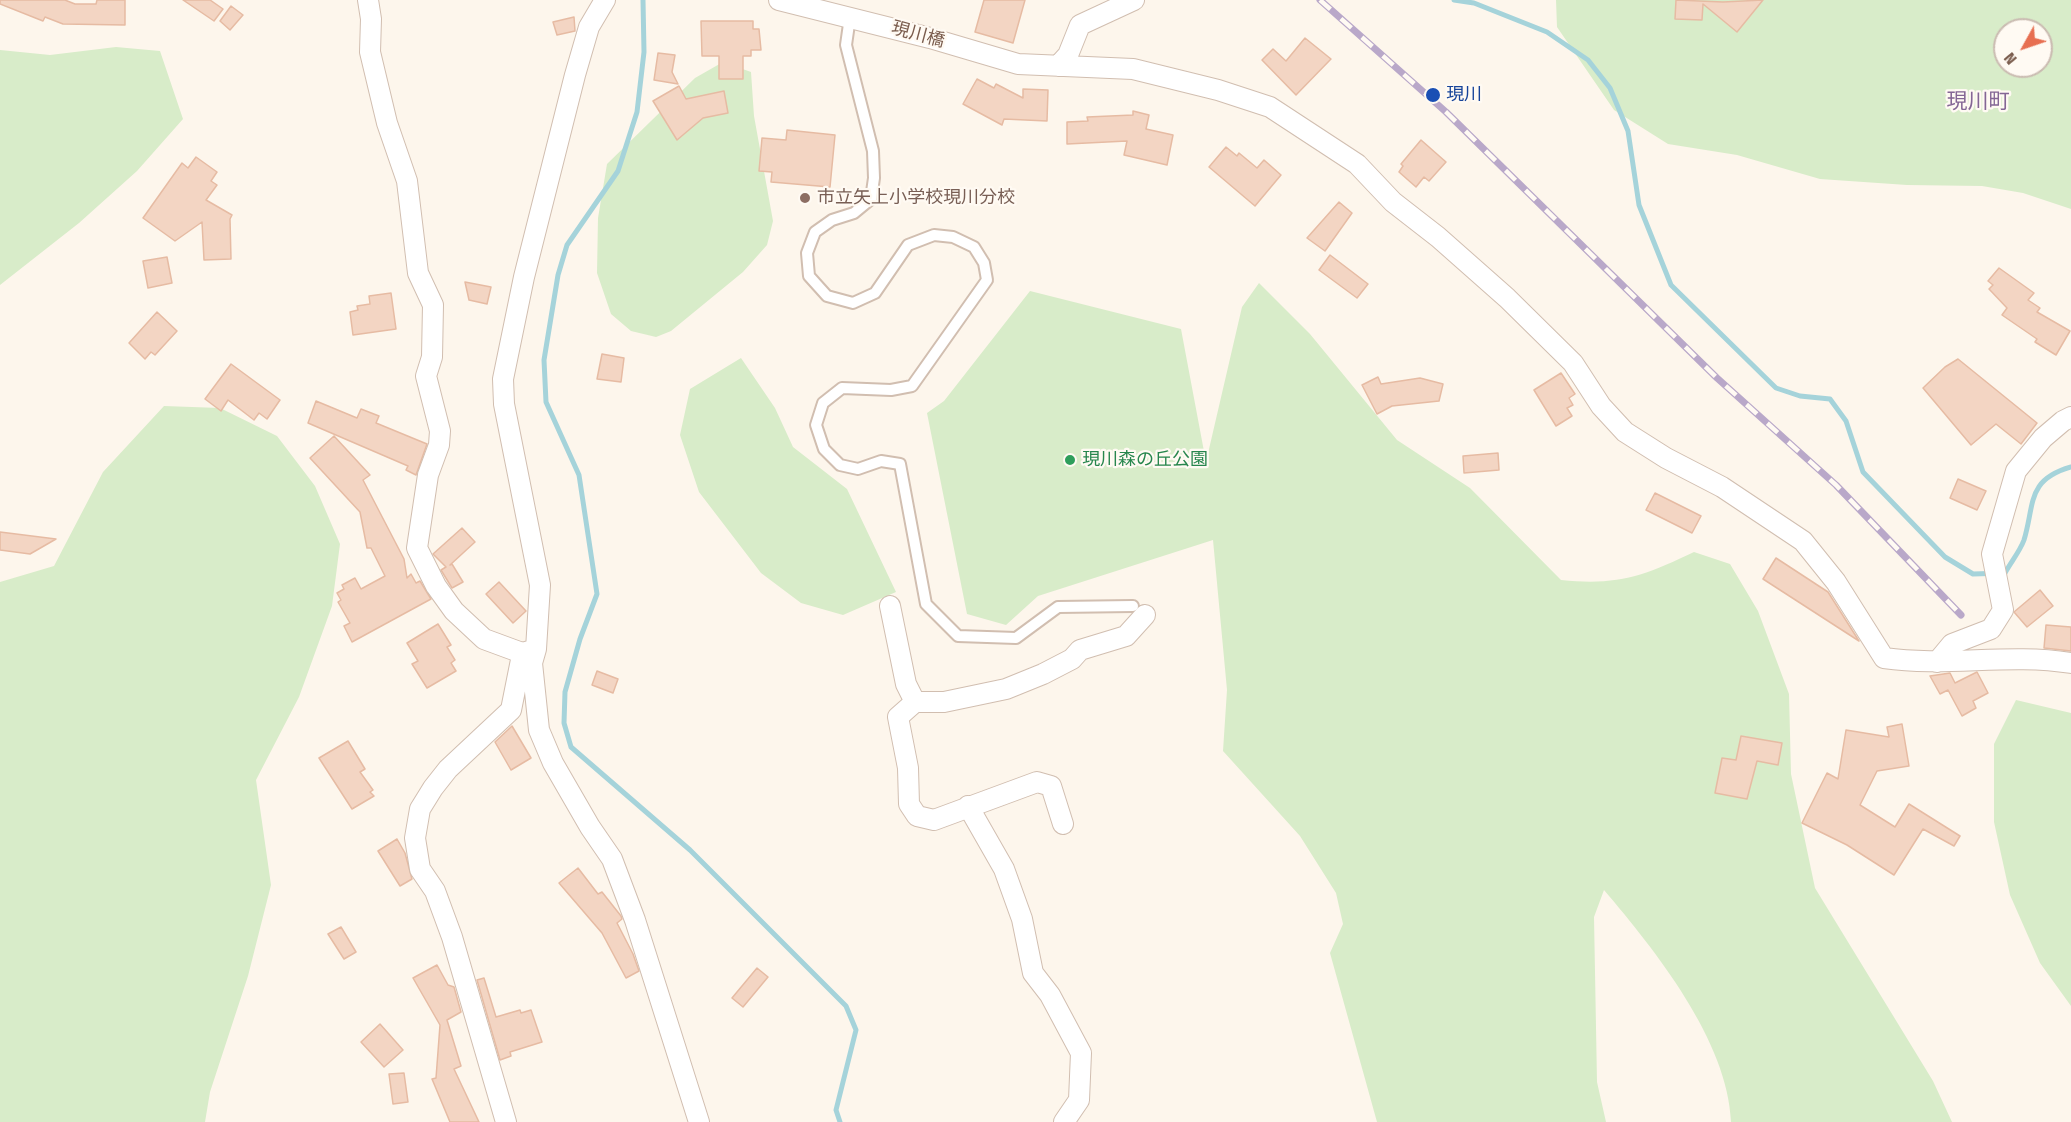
<!DOCTYPE html>
<meta charset="utf-8">
<style>
body{margin:0}
#map{position:relative;width:2071px;height:1122px;overflow:hidden;background:#fdf6ec;font-family:"Fira Sans Condensed",sans-serif}
canvas{display:block}
.north{position:absolute;left:1993px;top:18px;width:60px;height:60px;box-sizing:border-box;background:#fffaf3;border:2px solid #cabbb1;border-radius:50%;rotate:230deg;font-size:16px;font-weight:700;line-height:24px;text-align:center;color:#7a5c4d}
.north::after{content:'';display:block;margin:auto;width:21px;height:27px;background:#e76f51;clip-path:polygon(50% 0,100% 100%,50% 72%,0 100%)}
</style>
<div id="map">
<canvas width="2071" height="1122"></canvas>
<div class="north">N</div>
</div>
<script>
const ctx = document.querySelector('canvas').getContext('2d');
ctx.lineJoin = 'round';
function paint(path, color) {
  ctx.fillStyle = color;
  ctx.fill(path, 'evenodd');
}
function trace(path, color, width, dash) {
  ctx.strokeStyle = color;
  ctx.lineWidth = width;
  ctx.lineCap = dash ? 'butt' : 'round';
  ctx.setLineDash(dash || []);
  ctx.stroke(path);
}
function write(font, color, halo, rows, align = 'center') {
  ctx.font = font + ' "Fira Sans Condensed","Noto Sans JP",sans-serif';
  ctx.lineWidth = 4.5;
  ctx.setLineDash([]);
  ctx.textBaseline = 'middle';
  ctx.strokeStyle = halo;
  ctx.fillStyle = color;
  for (const [text, x, y, turn = 0] of rows) {
    ctx.save();
    ctx.translate(x, y);
    ctx.rotate((+turn || 0) * Math.PI / 180);
    ctx.textAlign = isNaN(turn) ? turn : align;
    if (halo) ctx.strokeText(text, 0, 0);
    ctx.fillText(text, 0, 0);
    ctx.restore();
  }
}
const green = new Path2D(`
 M 1556,0 L 2071,0 L 2071,209 L 2023,193 L 1982,186 L 1907,185 L 1820,179 L 1737,155 L 1668,144 L 1614,110 L 1557,27 ZM 2005,30 L 2041,30 L 2041,66 L 2005,66 Z
 M 116,47 L 160,51 L 183,119 L 137,171 L 79,223 L 0,285 L 0,50 L 50,55 Z
 M 723,62 L 751,72 L 754,116 L 773,221 L 767,245 L 743,272 L 671,331 L 656,337 L 631,331 L 611,314 L 597,273 L 598,218 L 607,164 L 695,78 Z
 M 1259,283 L 1310,334 L 1397,440 L 1470,488 L 1561,580 C 1617,586 1644,576 1694,552 L 1730,564 L 1758,611 L 1789,694 L 1791,774 L 1815,888 L 1933,1081 L 1952,1122 L 1731,1122 C 1728,1041 1655,950 1604,890 L 1594,917 L 1597,1082 L 1606,1122 L 1377,1122 L 1330,953 L 1343,924 L 1336,893 L 1300,836 L 1223,751 L 1227,690 L 1213,540 L 1038,596 L 1006,625 L 967,614 L 927,413 L 944,401 L 1030,291 L 1181,329 L 1206,462 L 1242,307 Z
 M 741,358 L 775,408 L 793,447 L 847,489 L 896,592 L 843,615 L 801,603 L 761,573 L 699,492 L 680,435 L 690,389 Z
 M 164,406 L 220,408 L 277,436 L 315,486 L 340,544 L 332,606 L 299,697 L 256,780 L 271,885 L 248,976 L 210,1092 L 205,1122 L 0,1122 L 0,582 L 54,566 L 103,472 Z
 M 2016,700 L 2071,713 L 2071,1006 L 2040,963 L 2010,895 L 1994,822 L 1994,744 Z`);
const stream = new Path2D(`
 M 643,0 L 644,52 L 637,112 L 618,171 L 567,245 L 558,275 L 544,360 L 546,402 L 579,475 L 597,594 L 580,639 L 565,692 L 564,723 L 571,747 L 690,850 L 846,1006 L 856,1030 L 836,1110 L 840,1122
 M 1454,0 L 1474,3 L 1547,32 L 1588,60 L 1610,88 L 1628,131 L 1639,205 L 1671,285 L 1776,388 L 1800,396 L 1830,399 L 1846,421 L 1863,472 L 1945,557 L 1973,574 L 2005,573 C 2011,562 2020,551 2024,540 C 2035,504 2026,480 2071,467`);
const building = new Path2D(`
 M 0,0 L 65,0 L 75,4 L 96,4 L 97,0 L 125,0 L 125,25 L 63,24 L 45,17 L 43,21 L 0,4 Z
 M 183,0 L 210,0 L 223,9 L 214,21 Z
 M 984,0 L 1025,0 L 1013,43 L 975,32 Z
 M 1676,0 L 1723,2 L 1763,0 L 1737,32 L 1703,4 L 1702,20 L 1675,19 Z
 M 231,6 L 243,15 L 230,30 L 220,21 Z
 M 574,17 L 575,31 L 557,35 L 553,22 Z
 M 701,21 L 753,21 L 753,29 L 759,29 L 761,50 L 751,50 L 751,56 L 743,56 L 743,79 L 719,79 L 719,56 L 702,56 Z
 M 1305,38 L 1331,59 L 1296,95 L 1262,60 L 1273,49 L 1286,61 Z
 M 658,53 L 675,55 L 672,72 L 678,84 L 654,80 Z
 M 977,79 L 994,88 L 996,84 L 1023,98 L 1023,89 L 1048,90 L 1047,121 L 1004,119 L 1002,125 L 963,104 Z
 M 679,86 L 686,99 L 724,91 L 728,113 L 703,118 L 677,140 L 653,101 Z
 M 1133,111 L 1149,115 L 1146,129 L 1173,135 L 1167,165 L 1124,155 L 1127,141 L 1067,144 L 1067,122 L 1088,121 L 1087,117 L 1133,115 Z
 M 787,130 L 835,135 L 830,187 L 771,182 L 772,172 L 759,171 L 762,138 L 786,140 Z
 M 1421,140 L 1446,162 L 1429,181 L 1424,177 L 1416,187 L 1399,172 L 1403,166 L 1401,164 Z
 M 1226,147 L 1237,156 L 1239,153 L 1257,168 L 1264,160 L 1281,175 L 1255,206 L 1209,167 Z
 M 196,157 L 217,172 L 211,181 L 217,185 L 206,200 L 232,215 L 230,219 L 231,259 L 204,260 L 202,222 L 175,241 L 143,218 L 182,163 L 188,168 Z
 M 1339,202 L 1352,213 L 1325,251 L 1307,238 Z
 M 1330,255 L 1368,284 L 1357,298 L 1319,270 Z
 M 167,257 L 172,283 L 148,288 L 143,261 Z
 M 1999,268 L 2034,293 L 2028,300 L 2040,308 L 2037,312 L 2070,331 L 2056,355 L 2035,342 L 2037,339 L 2002,315 L 2007,308 L 1989,289 L 1993,285 L 1988,281 Z
 M 465,282 L 491,287 L 487,304 L 469,300 Z
 M 391,293 L 396,329 L 353,335 L 350,312 L 358,310 L 357,306 L 370,304 L 369,296 Z
 M 157,312 L 177,331 L 155,355 L 151,352 L 145,359 L 129,343 Z
 M 602,354 L 624,358 L 621,382 L 597,379 Z
 M 1958,359 L 2037,423 L 2021,444 L 1996,424 L 1971,445 L 1923,388 L 1945,367 Z
 M 231,364 L 280,400 L 267,419 L 259,413 L 254,420 L 228,400 L 221,411 L 205,399 Z
 M 1561,373 L 1575,394 L 1569,398 L 1573,405 L 1567,408 L 1572,416 L 1556,426 L 1534,390 Z
 M 1378,377 L 1381,384 L 1420,378 L 1443,384 L 1439,401 L 1392,406 L 1377,414 L 1362,385 Z
 M 316,401 L 357,418 L 361,409 L 379,416 L 376,423 L 427,444 L 416,475 L 406,470 L 408,466 L 308,423 Z
 M 334,436 L 370,475 L 363,480 L 404,559 L 407,578 L 411,574 L 416,583 L 420,581 L 431,599 L 352,642 L 344,626 L 350,623 L 338,602 L 341,600 L 337,593 L 344,589 L 342,585 L 355,578 L 361,589 L 385,576 L 371,548 L 367,548 L 360,512 L 310,458 Z
 M 1498,453 L 1499,470 L 1464,473 L 1463,456 Z
 M 1958,479 L 1986,491 L 1977,510 L 1950,498 Z
 M 1655,493 L 1701,516 L 1692,533 L 1646,510 Z
 M 462,528 L 475,542 L 450,565 L 452,564 L 463,582 L 452,588 L 441,570 L 446,567 L 433,554 Z
 M 0,532 L 56,539 L 30,554 L 0,550 Z
 M 1776,558 L 1828,592 L 1859,641 L 1763,579 Z
 M 499,582 L 526,611 L 513,623 L 486,594 Z
 M 2040,590 L 2053,606 L 2027,627 L 2014,612 Z
 M 438,624 L 451,645 L 447,647 L 455,660 L 451,663 L 456,671 L 427,688 L 412,664 L 418,661 L 407,643 Z
 M 2046,625 L 2071,627 L 2071,651 L 2044,648 Z
 M 597,671 L 618,679 L 613,693 L 592,685 Z
 M 1977,672 L 1988,693 L 1973,701 L 1976,708 L 1962,716 L 1948,690 L 1940,694 L 1930,676 L 1950,673 L 1955,683 Z
 M 1902,724 L 1909,766 L 1877,771 L 1860,805 L 1895,827 L 1909,804 L 1960,836 L 1954,846 L 1923,829 L 1894,875 L 1847,845 L 1802,823 L 1827,773 L 1838,779 L 1846,730 L 1889,737 L 1887,727 Z
 M 512,726 L 531,758 L 511,770 L 495,742 Z
 M 1741,736 L 1782,743 L 1778,765 L 1757,761 L 1747,799 L 1715,793 L 1722,758 L 1736,760 Z
 M 348,741 L 365,769 L 360,772 L 373,790 L 370,792 L 374,796 L 352,809 L 319,758 Z
 M 397,839 L 405,853 L 412,879 L 400,886 L 378,851 Z
 M 578,868 L 598,894 L 602,892 L 621,916 L 622,919 L 617,923 L 633,954 L 639,971 L 626,978 L 602,933 L 559,883 Z
 M 341,927 L 356,952 L 344,959 L 328,934 Z
 M 437,965 L 448,985 L 454,987 L 461,1012 L 447,1020 L 461,1066 L 454,1069 L 479,1122 L 450,1122 L 432,1079 L 436,1078 L 440,1025 L 413,978 Z
 M 757,968 L 768,977 L 743,1007 L 732,998 Z
 M 484,978 L 496,1017 L 520,1010 L 521,1013 L 531,1010 L 542,1042 L 510,1052 L 511,1056 L 500,1060 L 477,980 Z
 M 380,1024 L 403,1050 L 384,1067 L 361,1042 Z
 M 404,1073 L 408,1102 L 393,1104 L 389,1074 Z`);
const service = new Path2D(`
 M 850,17 L 846,45 L 873,151 L 874,178 L 871,199 L 854,213 L 832,220 L 815,232 L 807,253 L 809,276 L 827,296 L 853,303 L 875,293 L 908,245 L 934,235 L 953,237 L 974,247 L 984,263 L 987,280 L 912,386 L 891,390 L 842,388 L 823,403 L 816,425 L 824,449 L 840,465 L 858,469 L 881,461 L 900,464 L 926,604 L 958,636 L 1016,638 L 1058,607 L 1133,606`);
const minor = new Path2D(`
 M 368,0 L 371,19 L 370,52 L 387,123 L 407,181 L 418,273 L 433,305 L 432,357 L 426,376 L 440,431 L 439,445 L 428,475 L 417,548 L 436,586 L 454,611 L 484,639 L 522,653 L 536,649
 M 605,0 L 589,27 L 575,75 L 524,277 L 503,379 L 504,404 L 540,585 L 536,649 L 532,663 L 539,730 L 553,763 L 590,827 L 612,859 L 635,920 L 699,1122
 M 779,0 L 930,38 L 1018,64 L 1133,69 L 1218,90 L 1270,107 L 1357,164 L 1393,202 L 1438,237 L 1507,298 L 1573,363 L 1601,406 L 1625,432 L 1666,458 L 1722,487 L 1803,541 L 1836,582 L 1884,658 C 1946,667 2009,653 2071,663
 M 1058,66 L 1068,55 L 1080,25 L 1134,0
 M 890,606 L 906,684 L 915,702
 M 1937,662 L 1952,644 L 1991,629 L 2003,610 L 1992,554 L 2016,471 L 2043,438 L 2063,421 L 2071,417
 M 968,806 L 1004,869 L 1022,919 L 1033,973 L 1050,995 L 1081,1053 L 1079,1100 L 1064,1122
 M 1063,824 L 1051,786 L 1037,782 L 934,820 L 917,816 L 909,804 L 908,768 L 898,717 L 915,702 L 944,702 L 1006,689 L 1043,674 L 1072,659 L 1080,650 L 1126,636 L 1145,615
 M 506,1122 L 452,937 L 435,891 L 420,869 L 415,838 L 420,809 L 433,788 L 448,769 L 511,710 L 521,660 L 532,663`);
const rail = new Path2D(`
 M 1320,0 L 1446,112 L 1717,378 L 1836,485 L 1961,615`);
const markers = [
 [1433,95,8,"#1a4fb4"],
 [805,198,6,"#8d6e63"],
 [1070,460,6,"#2e9e5b"]
];
const streetNames = [
 ["現川橋",918,35,15]
];
const transitNames = [
 ["現川",1446,95]
];
const educationNames = [
 ["市立矢上小学校現川分校",817,198]
];
const leisureNames = [
 ["現川森の丘公園",1082,460]
];
const quarterNames = [
 ["現川町",1978,102]
];
paint(green, '#d8ecc9');
trace(stream, '#a5d3da', 5);
paint(building, '#f3d5c3');
trace(building, '#e6bba3', 1.5);
trace(service, '#d1beb0', 14);
trace(minor, '#d1beb0', 22);
trace(service, '#fff', 10);
trace(minor, '#fff', 20);
trace(rail, '#b9a8c9', 7);
trace(rail, '#fffaf3', 4.5, [14]);
for (const [x, y, r, color] of markers) {
  const dot = new Path2D();
  dot.arc(x, y, r, 0, 2 * Math.PI);
  ctx.fillStyle = color;
  ctx.fill(dot);
  trace(dot, '#fffaf3', 2);
}
write('18px', '#7a5c4d', '#fffaf3', streetNames);
write('18px', '#164399', '#fffaf3', transitNames, 'left');
write('18px', '#785e54', '#fffaf3', educationNames, 'left');
write('18px', '#27864d', '#fffaf3', leisureNames, 'left');
write('21px', '#846695', '#fffaf3', quarterNames);
</script>
